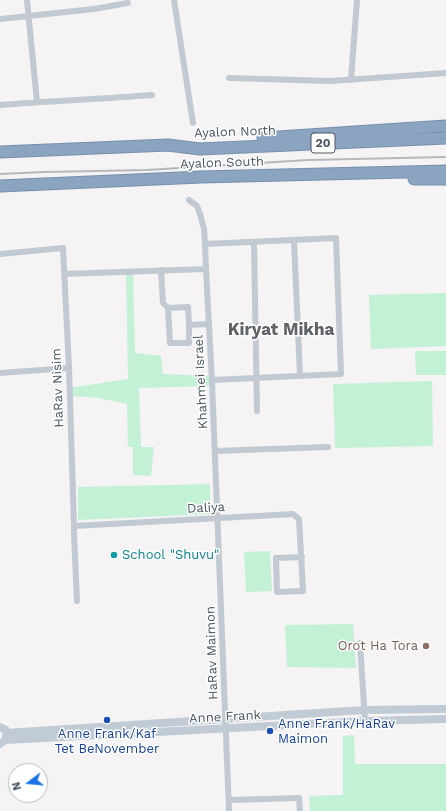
<!DOCTYPE html>
<style>
body{margin:0}
#map{position:relative;width:446px;height:811px;overflow:hidden;background:#f5f3f3;font-family:"Work Sans",sans-serif}
canvas{display:block}
.north{position:absolute;left:8px;top:763px;width:40px;height:40px;box-sizing:border-box;background:#fff;border:1px solid #b7bbc0;border-radius:50%;rotate:254deg;font-size:11px;font-weight:700;line-height:16px;text-align:center;color:#4a5661}
.north::after{content:'';display:block;margin:auto;width:14px;height:18px;background:#1a73e8;clip-path:polygon(50% 0,100% 100%,50% 72%,0 100%)}
</style>
<div id="map">
<canvas width="446" height="811"></canvas>
<div class="north">N</div>
</div>
<script>
const ctx = document.querySelector('canvas').getContext('2d');
ctx.lineJoin = 'round';
function paint(path, color) {
  ctx.fillStyle = color;
  ctx.fill(path, 'evenodd');
}
function trace(path, color, width, dash) {
  ctx.strokeStyle = color;
  ctx.lineWidth = width;
  ctx.lineCap = dash ? 'butt' : 'round';
  ctx.setLineDash(dash || []);
  ctx.stroke(path);
}
function write(font, color, halo, rows, align = 'center') {
  ctx.font = font + ' "Work Sans",sans-serif';
  ctx.lineWidth = 3;
  ctx.setLineDash([]);
  ctx.textBaseline = 'middle';
  ctx.strokeStyle = halo;
  ctx.fillStyle = color;
  for (const [text, x, y, turn = 0] of rows) {
    ctx.save();
    ctx.translate(x, y);
    ctx.rotate((+turn || 0) * Math.PI / 180);
    ctx.textAlign = isNaN(turn) ? turn : align;
    if (halo) ctx.strokeText(text, 0, 0);
    ctx.fillText(text, 0, 0);
    ctx.restore();
  }
}
const green = new Path2D(`
 M 133,271 L 135,353 L 161,356 L 163,374 L 209,376 L 210,386 L 139,388 L 141,447 L 154,447 L 151,476 L 133,475 L 133,447 L 128,447 L 127,404 L 99,398 L 70,396 L 69,388 L 128,379 L 126,272 Z
 M 446,293 L 446,346 L 371,349 L 369,295 Z
 M 415,351 L 446,351 L 446,375 L 416,375 Z
 M 432,381 L 433,446 L 335,448 L 333,384 Z
 M 210,484 L 210,514 L 78,520 L 78,487 Z
 M 270,551 L 272,591 L 246,592 L 244,552 Z
 M 353,624 L 356,668 L 287,667 L 285,625 Z
 M 354,735 L 355,764 L 446,764 L 446,811 L 310,811 L 309,796 L 343,795 L 343,736 Z`);
const street = new Path2D(`
 M 27,0 L 37,102
 M 174,0 L 193,123
 M 0,19 L 94,9 L 128,3
 M 229,78 L 330,81 L 446,73
 M 351,80 L 357,0
 M 0,105 C 51,101 101,99 152,95
 M 189,200 L 197,206 L 200,214 L 204,229 L 205,244 L 206,269 L 212,382 L 229,811
 M 294,240 L 300,376
 M 254,242 L 257,411
 M 205,244 L 336,238 L 341,374 L 212,380
 M 0,254 L 63,248 L 69,368 L 74,526 L 74,535 L 77,601
 M 161,270 L 163,303 L 168,308 L 170,343 L 189,343 L 189,325 L 209,324
 M 64,274 L 206,269
 M 168,308 L 188,307 L 189,325
 M 0,373 L 69,368
 M 215,451 L 328,447
 M 74,526 L 293,514 L 299,519 L 303,591 L 277,592 L 276,558 L 302,557
 M 360,643 L 365,721
 M 229,800 L 299,798 L 300,811`);
const secondary = new Path2D(`
 M 0,727 L 6,730 L 7,736 L 5,740 L 0,744
 M 6,733 L 364,710 L 446,709
 M 5,740 L 365,721 L 446,719`);
const highway = new Path2D(`
 M 263,138 L 446,126
 M 0,152 L 168,145 L 200,149 L 446,138
 M 414,179 L 446,179
 M 0,186 L 201,177 L 446,171`);
const rail = new Path2D(`
 M 0,174 L 45,172 L 147,170 L 308,160 L 446,157`);
const markers = [
 [114,555,4,"#0f9aa8"],
 [426,646,4,"#8d6e63"],
 [107,720,4,"#1a4fb4"],
 [270,731,4,"#1a4fb4"]
];
const shields = [
 [323,143,24]
];
const shieldNames = [
 ["20",323,143]
];
const streetNames = [
 ["Ayalon North",235,132,-2],
 ["Ayalon South",222,163,-2],
 ["Khahmei Israel",201,382,-93],
 ["HaRav Nisim",58,388,-92],
 ["Daliya",206,508,-3],
 ["HaRav Maimon",212,653,-92],
 ["Anne Frank",225,717,-3]
];
const cultureNames = [
 ["School \"Shuvu\"",122,555]
];
const educationNames = [
 ["Orot Ha Tora",418,646]
];
const transitNames = [
 ["Anne Frank/HaRav",278,724],
 ["Maimon",278,739],
 ["Anne Frank/Kaf",107,734,"center"],
 ["Tet BeNovember",107,749,"center"]
];
const districtNames = [
 ["Kiryat Mikha",281,330]
];
paint(green, '#c3f1d5');
trace(highway, '#7690ad', 13);
trace(street, '#c1cad2', 6);
trace(secondary, '#c1cbd6', 8);
trace(highway, '#8ba5c1', 11);
trace(rail, '#b5b8bd', 2);
for (const [x, y, r, color] of markers) {
  const dot = new Path2D();
  dot.arc(x, y, r, 0, 2 * Math.PI);
  ctx.fillStyle = color;
  ctx.fill(dot);
  trace(dot, '#fff', 1.5);
}
for (const [x, y, w] of shields) {
  const box = new Path2D();
  box.roundRect(x - w / 2, y - 10, w, 20, 3);
  ctx.fillStyle = '#fff';
  ctx.fill(box);
  trace(box, '#4a5661', 1);
}
write('bold 12px', '#4a5661', null, shieldNames);
write('13px', '#4a5661', '#fff', streetNames);
write('13px', '#0d838f', '#fff', cultureNames, 'left');
write('13px', '#785e54', '#fff', educationNames, 'right');
write('13px', '#164399', '#fff', transitNames, 'left');
write('bold 17px', '#5f6368', '#fff', districtNames);
</script>
